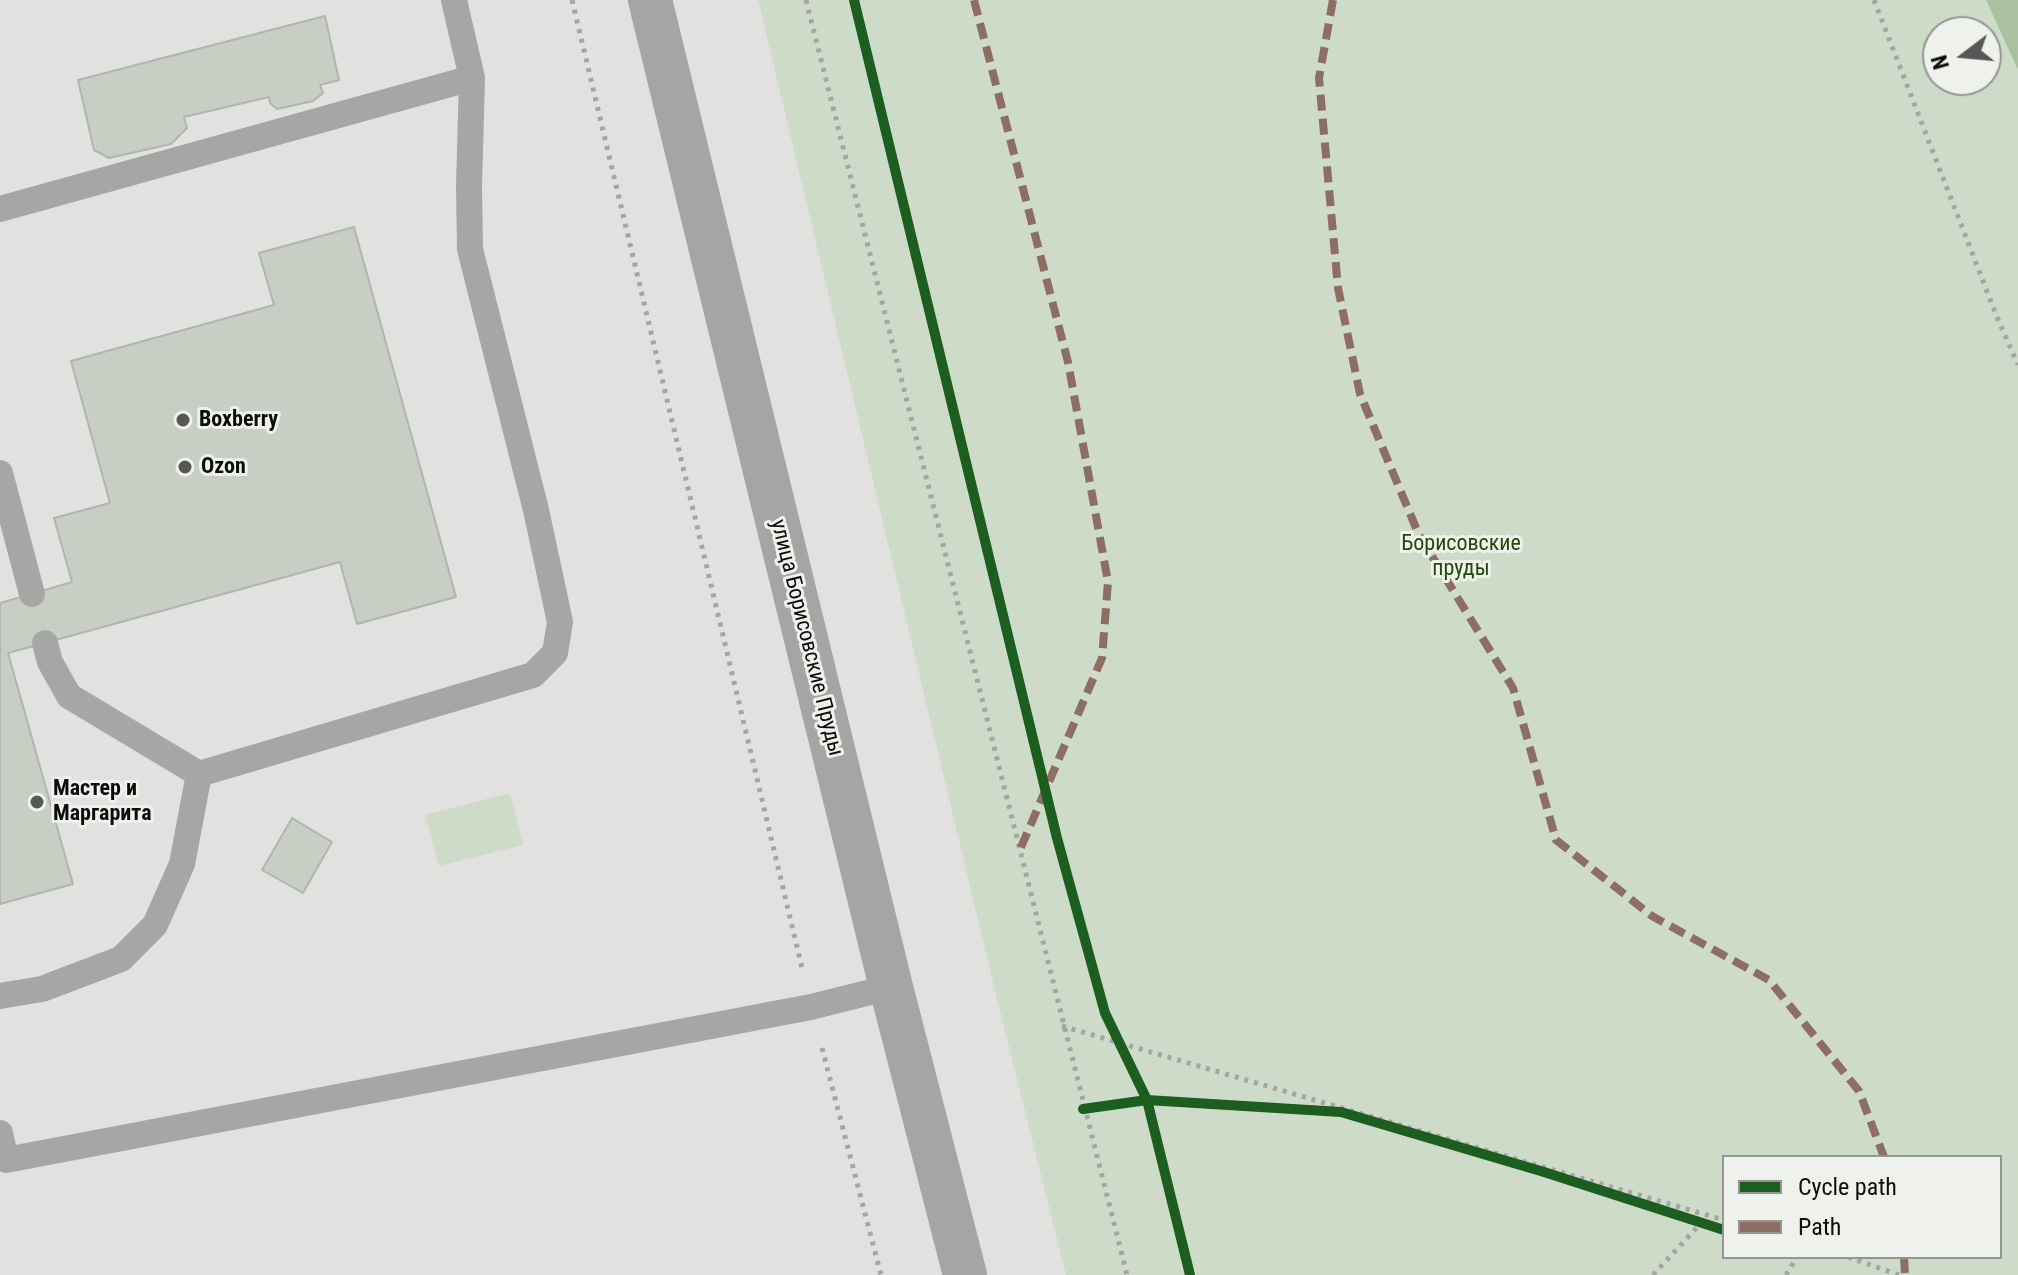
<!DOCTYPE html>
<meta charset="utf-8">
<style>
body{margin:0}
#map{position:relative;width:2018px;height:1275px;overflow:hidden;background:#e1e2e0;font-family:"Roboto Condensed",sans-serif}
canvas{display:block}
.legend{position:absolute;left:1722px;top:1155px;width:280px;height:104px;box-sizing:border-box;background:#eef1ec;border:2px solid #949692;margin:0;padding:10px 14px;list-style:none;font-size:24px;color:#0c0d0b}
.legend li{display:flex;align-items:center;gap:16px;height:40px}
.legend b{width:40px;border:2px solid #949692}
.north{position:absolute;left:1922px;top:16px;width:80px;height:80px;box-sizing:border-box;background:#eef1ec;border:2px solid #949692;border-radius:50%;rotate:254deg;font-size:22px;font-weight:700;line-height:32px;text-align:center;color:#0c0d0b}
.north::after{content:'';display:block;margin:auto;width:28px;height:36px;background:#575856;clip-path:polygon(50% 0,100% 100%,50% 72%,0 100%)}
</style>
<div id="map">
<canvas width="2018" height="1275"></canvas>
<ul class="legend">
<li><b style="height:10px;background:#1b5e20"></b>Cycle path</li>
<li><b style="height:10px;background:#8d6e63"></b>Path</li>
</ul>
<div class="north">N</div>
</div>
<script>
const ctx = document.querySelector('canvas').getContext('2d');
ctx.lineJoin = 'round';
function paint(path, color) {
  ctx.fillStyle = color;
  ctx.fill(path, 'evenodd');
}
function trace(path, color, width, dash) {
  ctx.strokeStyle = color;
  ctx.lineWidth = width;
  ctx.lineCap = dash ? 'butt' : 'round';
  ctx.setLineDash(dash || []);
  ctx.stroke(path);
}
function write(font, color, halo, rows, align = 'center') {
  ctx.font = font + ' "Roboto Condensed",sans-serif';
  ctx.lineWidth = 6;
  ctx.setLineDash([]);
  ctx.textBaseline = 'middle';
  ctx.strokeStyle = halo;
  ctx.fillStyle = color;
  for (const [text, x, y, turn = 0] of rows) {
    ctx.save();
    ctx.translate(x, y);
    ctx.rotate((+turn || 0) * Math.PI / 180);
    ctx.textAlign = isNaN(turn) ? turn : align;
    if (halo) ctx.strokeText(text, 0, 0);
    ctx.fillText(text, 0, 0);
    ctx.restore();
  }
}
const green = new Path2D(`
 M 758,0 L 1986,0 L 2018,70 L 2018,1275 L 1066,1275 L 995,991 ZM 1938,32 L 1986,32 L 1986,80 L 1938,80 ZM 1724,1157 L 2000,1157 L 2000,1257 L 1724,1257 Z
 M 510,793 L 523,845 L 439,866 L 425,815 Z`);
const water = new Path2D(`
 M 1986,0 L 2018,0 L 2018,70 Z`);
const building = new Path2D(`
 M 325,16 L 339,80 L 320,85 L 323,93 L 313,101 L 277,109 L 270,103 L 269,97 L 184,117 L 187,128 L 171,144 L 109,158 L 94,150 L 78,80 Z
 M 354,227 L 456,597 L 357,624 L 340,562 L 8,653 L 73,884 L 0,904 L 0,603 L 72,582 L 54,518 L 110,503 L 71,361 L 274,305 L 259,253 Z
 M 292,818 L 332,842 L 303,893 L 262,870 Z`);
const path = new Path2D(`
 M 572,0 L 802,968
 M 806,0 L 1127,1275
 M 1874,0 L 1997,317 L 2018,365
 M 1062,1026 L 1724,1220
 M 822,1048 L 881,1275
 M 1848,1257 L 1899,1275
 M 1653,1275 L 1701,1223
 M 1786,1275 L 1797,1257`);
const service = new Path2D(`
 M 0,209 L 472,78 L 454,0
 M 0,473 L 32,594
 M 199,774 L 533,675 L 555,653 L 560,622 L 536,510 L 470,249 L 469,186 L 472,78
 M 0,996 L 42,989 L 121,959 L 155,925 L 182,864 L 199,774 L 69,696 L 50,662 L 45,643
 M 0,1133 L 6,1160 L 811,1007 L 891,987`);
const secondary = new Path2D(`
 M 650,0 L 891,987 L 965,1275`);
const quiet = new Path2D(`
 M 974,0 L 1068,362 L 1108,582 L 1102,658 L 1019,852
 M 1333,0 L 1319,78 L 1338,288 L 1360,394 L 1419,535 L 1513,688 L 1556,840 L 1652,916 L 1769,980 L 1859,1091 L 1884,1157
 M 1904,1257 L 1905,1275`);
const cycleway = new Path2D(`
 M 854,0 L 1057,838 L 1105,1013 L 1147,1100 L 1190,1275
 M 1083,1109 L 1147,1100 L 1341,1112 L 1544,1172 L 1724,1230`);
const markers = [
 [183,420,8,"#575856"],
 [185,467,8,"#575856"],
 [37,802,8,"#575856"]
];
const poiNames = [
 ["Boxberry",199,420],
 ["Ozon",201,467],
 ["Мастер и",53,789],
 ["Маргарита",53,814]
];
const parkNames = [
 ["Борисовские",1461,544],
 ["пруды",1461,569]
];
const streetNames = [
 ["улица Борисовские Пруды",806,638,76]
];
paint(green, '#cedbc9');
paint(water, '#aac0a0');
paint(building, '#c7cec3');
trace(building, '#b3b4b2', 2);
trace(path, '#a5a5a4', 5, [4, 6]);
trace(service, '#a6a6a5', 26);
trace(secondary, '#a5a6a4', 44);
trace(quiet, '#8d6e63', 8, [16, 8]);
trace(cycleway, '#1b5e20', 10);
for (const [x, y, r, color] of markers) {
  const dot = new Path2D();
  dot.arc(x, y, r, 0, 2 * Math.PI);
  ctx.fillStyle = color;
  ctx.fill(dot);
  trace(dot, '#eef1ec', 3);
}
write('bold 22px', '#0c0d0b', '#eef1ec', poiNames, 'left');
write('22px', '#224906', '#eef1ec', parkNames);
write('22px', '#0c0d0b', '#eef1ec', streetNames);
</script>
